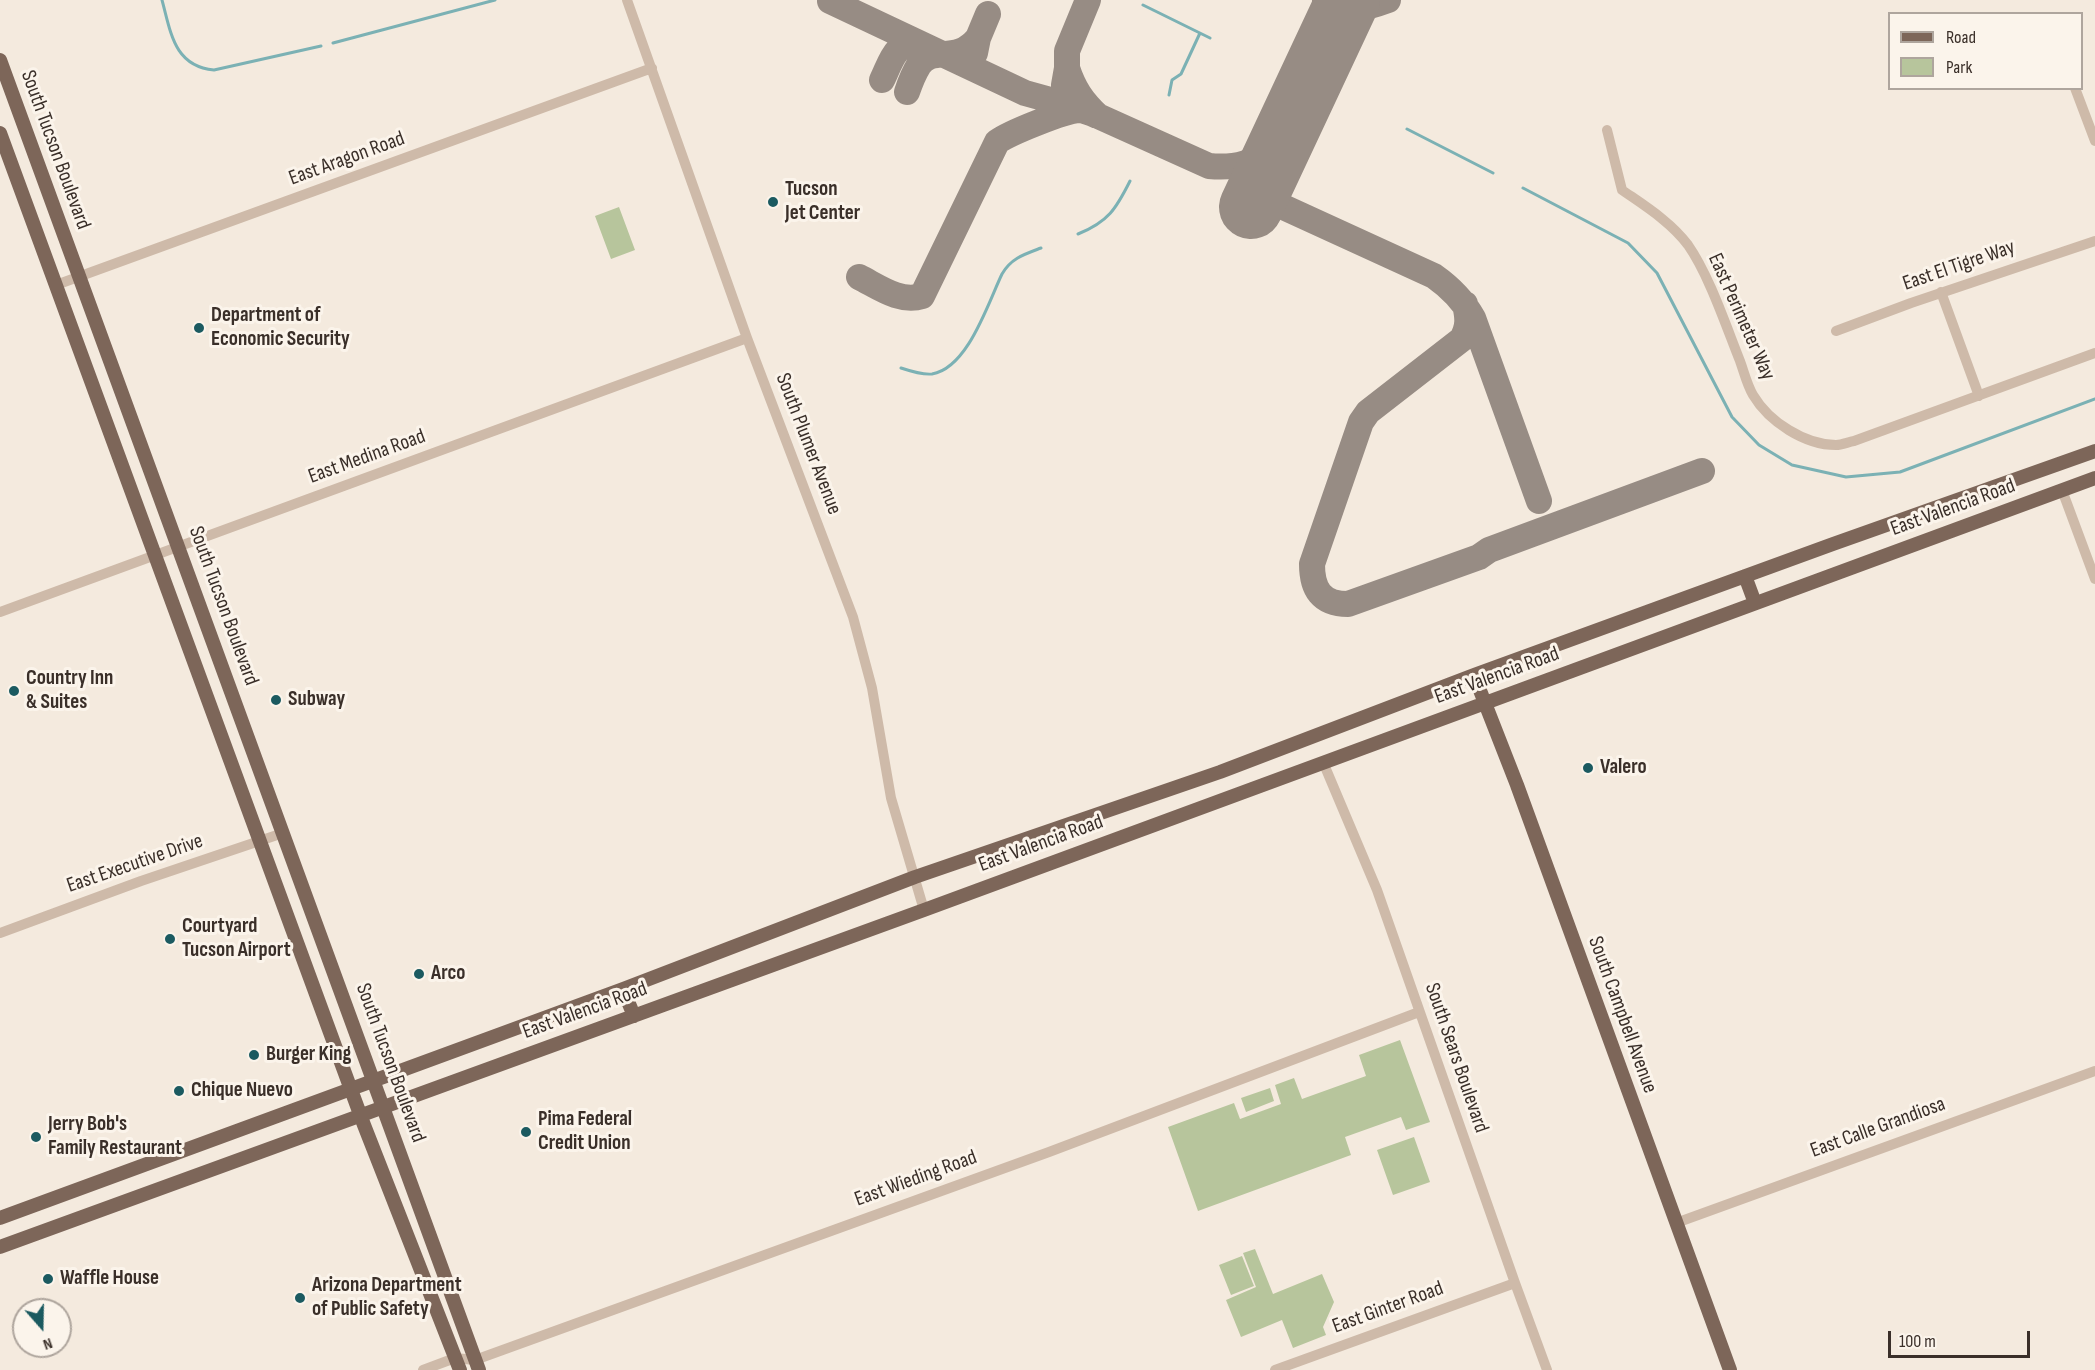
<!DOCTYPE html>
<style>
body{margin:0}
#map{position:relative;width:2095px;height:1370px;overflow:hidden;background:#f4eade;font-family:"Sofia Sans Condensed",sans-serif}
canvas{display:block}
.legend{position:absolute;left:1888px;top:12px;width:195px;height:78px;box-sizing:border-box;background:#fbf4eb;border:2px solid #aea59d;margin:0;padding:8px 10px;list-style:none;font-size:18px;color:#3a2f29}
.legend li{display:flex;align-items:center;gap:12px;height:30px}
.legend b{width:30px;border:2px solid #aea59d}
.north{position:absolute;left:12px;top:1298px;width:60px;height:60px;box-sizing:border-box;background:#fbf4eb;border:2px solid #aea59d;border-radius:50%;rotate:160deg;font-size:16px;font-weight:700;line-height:24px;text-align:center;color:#3a2f29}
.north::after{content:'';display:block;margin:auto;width:21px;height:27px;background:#1b5a60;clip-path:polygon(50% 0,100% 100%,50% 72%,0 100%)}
.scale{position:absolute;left:1888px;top:1331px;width:142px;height:27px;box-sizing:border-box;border:3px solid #3a2f29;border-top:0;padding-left:8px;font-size:18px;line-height:21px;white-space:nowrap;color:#3a2f29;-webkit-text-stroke:4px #fbf4eb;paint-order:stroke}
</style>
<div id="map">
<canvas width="2095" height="1370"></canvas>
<ul class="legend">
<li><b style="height:8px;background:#7d6659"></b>Road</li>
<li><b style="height:16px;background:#b7c59c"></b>Park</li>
</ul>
<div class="north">N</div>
<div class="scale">100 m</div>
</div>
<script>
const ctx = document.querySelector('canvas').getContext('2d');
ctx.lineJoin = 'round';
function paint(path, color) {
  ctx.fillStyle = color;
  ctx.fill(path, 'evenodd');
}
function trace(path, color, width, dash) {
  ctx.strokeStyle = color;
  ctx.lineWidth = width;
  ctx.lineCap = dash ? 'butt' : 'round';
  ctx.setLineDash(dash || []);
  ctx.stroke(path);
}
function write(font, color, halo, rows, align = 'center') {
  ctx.font = font + ' "Sofia Sans Condensed",sans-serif';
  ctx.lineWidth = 6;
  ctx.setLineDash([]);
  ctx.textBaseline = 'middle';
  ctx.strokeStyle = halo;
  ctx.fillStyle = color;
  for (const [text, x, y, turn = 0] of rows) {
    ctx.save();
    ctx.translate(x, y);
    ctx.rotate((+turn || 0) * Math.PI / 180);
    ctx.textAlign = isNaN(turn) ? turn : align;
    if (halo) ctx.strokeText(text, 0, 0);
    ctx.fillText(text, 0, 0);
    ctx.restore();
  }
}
const green = new Path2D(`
 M 619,207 L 635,250 L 611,259 L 595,216 Z
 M 1400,1040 L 1430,1122 L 1406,1130 L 1401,1117 L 1345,1137 L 1351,1155 L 1198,1211 L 1168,1127 L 1234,1103 L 1240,1119 L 1281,1104 L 1275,1085 L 1294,1078 L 1302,1099 L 1366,1076 L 1359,1055 Z
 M 1270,1088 L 1274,1101 L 1246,1112 L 1241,1098 Z
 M 1414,1137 L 1430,1182 L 1393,1195 L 1377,1150 Z
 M 1255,1249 L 1273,1294 L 1322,1274 L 1334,1302 L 1323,1327 L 1326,1335 L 1293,1348 L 1282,1320 L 1241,1337 L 1226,1300 L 1256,1287 L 1243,1253 Z
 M 1242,1256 L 1254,1286 L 1231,1295 L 1219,1265 Z`);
const stream = new Path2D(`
 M 162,0 C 171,33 174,66 214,70 L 321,46
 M 1143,5 L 1210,38
 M 333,43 L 495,0
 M 1169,95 L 1172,80 L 1181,74 L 1200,33
 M 1407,129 L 1493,173
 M 1523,188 L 1628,243 L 1657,273 L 1732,417 L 1759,445 L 1792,465 L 1846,477 L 1900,472 L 2095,399
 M 1078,234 C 1108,222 1116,209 1130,181
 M 901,368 C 910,371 922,375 932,374 C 968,368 988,303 1002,274 C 1011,258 1025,254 1041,248`);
const taxiway = new Path2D(`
 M 1325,0 C 1352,12 1361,10 1388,0
 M 830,1 L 1025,93 L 1083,109
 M 1329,41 C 1339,26 1348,16 1365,8
 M 975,53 L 978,38 L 988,14
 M 1067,68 C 1074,89 1082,101 1098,116 L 1209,166 C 1241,169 1253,161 1280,146
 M 882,80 C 891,62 895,40 919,44
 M 1064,85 L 1067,68 L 1067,51 L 1088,0
 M 907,92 C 910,83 914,73 919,65 C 933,45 956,65 978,38
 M 1257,195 L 1434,276 C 1451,288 1463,300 1473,318 L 1539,501
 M 859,277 C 879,287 900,303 922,296 L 997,142 C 1009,133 1066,110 1080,110 C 1086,111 1093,114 1098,116
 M 1465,304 C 1468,318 1469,326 1462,339 L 1368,412 L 1361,422 L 1312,564 C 1312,589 1321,604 1348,604 L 1479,557 L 1489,550 L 1702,471`);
const runway = new Path2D(`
 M 1251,207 L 1348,0`);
const minor = new Path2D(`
 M 627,0 L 747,338 L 853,617 L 872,688 L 891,798 L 924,910
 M 2075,88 L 2095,141
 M 1607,130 L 1622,190 C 1645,206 1671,222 1688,245 C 1709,275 1726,326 1740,361 C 1744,372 1747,385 1753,395 C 1769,422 1805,445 1836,445 C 1842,445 1848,442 1854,441 L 2095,353
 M 56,285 L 652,68
 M 1941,292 L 1979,396
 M 1836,331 L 1911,303 L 2095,241
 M 2062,490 L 2095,579
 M 0,612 L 747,338
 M 1323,762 L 1377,890 L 1515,1283 L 1547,1370
 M 0,933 L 141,881 L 283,833
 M 1676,1223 L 2095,1071
 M 423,1370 L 455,1358 L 475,1360 L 1049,1152 L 1419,1012
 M 1275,1370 L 1515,1283`);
const major = new Path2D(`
 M 0,60 L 479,1370
 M 0,133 L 364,1125 L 460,1370
 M 1745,576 L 1755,603
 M 1474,675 L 1517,785 L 1730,1370
 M 623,989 L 634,1016
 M 0,1218 L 623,989 L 915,877 L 1220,772 L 1474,675 L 1833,544 L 2095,451
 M 0,1247 L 924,910 L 2095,478`);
const markers = [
 [773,202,6,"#1b5a60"],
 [199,328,6,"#1b5a60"],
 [14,691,6,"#1b5a60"],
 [276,700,6,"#1b5a60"],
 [1588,768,6,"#1b5a60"],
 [170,939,6,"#1b5a60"],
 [419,974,6,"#1b5a60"],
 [254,1055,6,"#1b5a60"],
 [179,1091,6,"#1b5a60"],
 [526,1132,6,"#1b5a60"],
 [36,1137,6,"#1b5a60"],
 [48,1279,6,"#1b5a60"],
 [300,1298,6,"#1b5a60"]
];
const streetNames = [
 ["South Tucson Boulevard",55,150,70],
 ["East Aragon Road",347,159,-20],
 ["East El Tigre Way",1959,266,-19],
 ["East Perimeter Way",1741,317,66],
 ["South Plumer Avenue",808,444,69],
 ["East Medina Road",367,457,-20],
 ["East Valencia Road",1953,508,-20],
 ["South Tucson Boulevard",223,606,70],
 ["East Valencia Road",1497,676,-20],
 ["East Valencia Road",1041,844,-20],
 ["East Executive Drive",135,864,-19],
 ["East Valencia Road",585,1011,-20],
 ["South Campbell Avenue",1622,1015,70],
 ["South Sears Boulevard",1456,1058,71],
 ["South Tucson Boulevard",390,1063,70],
 ["East Calle Grandiosa",1878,1128,-20],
 ["East Wieding Road",916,1179,-20],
 ["East Ginter Road",1388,1308,-20]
];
const poiNames = [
 ["Tucson",785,190],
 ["Jet Center",785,214],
 ["Department of",211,316],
 ["Economic Security",211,340],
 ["Country Inn",26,679],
 ["& Suites",26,703],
 ["Subway",288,700],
 ["Valero",1600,768],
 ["Courtyard",182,927],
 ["Tucson Airport",182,951],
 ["Arco",431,974],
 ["Burger King",266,1055],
 ["Chique Nuevo",191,1091],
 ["Pima Federal",538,1120],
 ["Credit Union",538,1144],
 ["Jerry Bob's",48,1125],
 ["Family Restaurant",48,1149],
 ["Waffle House",60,1279],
 ["Arizona Department",312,1286],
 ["of Public Safety",312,1310]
];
paint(green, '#b7c59c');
trace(stream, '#7bb1b4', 3);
trace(taxiway, '#978c84', 26);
trace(runway, '#978c84', 64);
trace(minor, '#cebaa9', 10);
trace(major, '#7d6659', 14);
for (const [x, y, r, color] of markers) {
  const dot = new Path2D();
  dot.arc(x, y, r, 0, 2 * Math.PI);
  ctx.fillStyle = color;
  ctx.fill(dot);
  trace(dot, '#fbf4eb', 2);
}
write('21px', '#3a2f29', '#fbf4eb', streetNames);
write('bold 21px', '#3a2f29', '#fbf4eb', poiNames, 'left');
</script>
